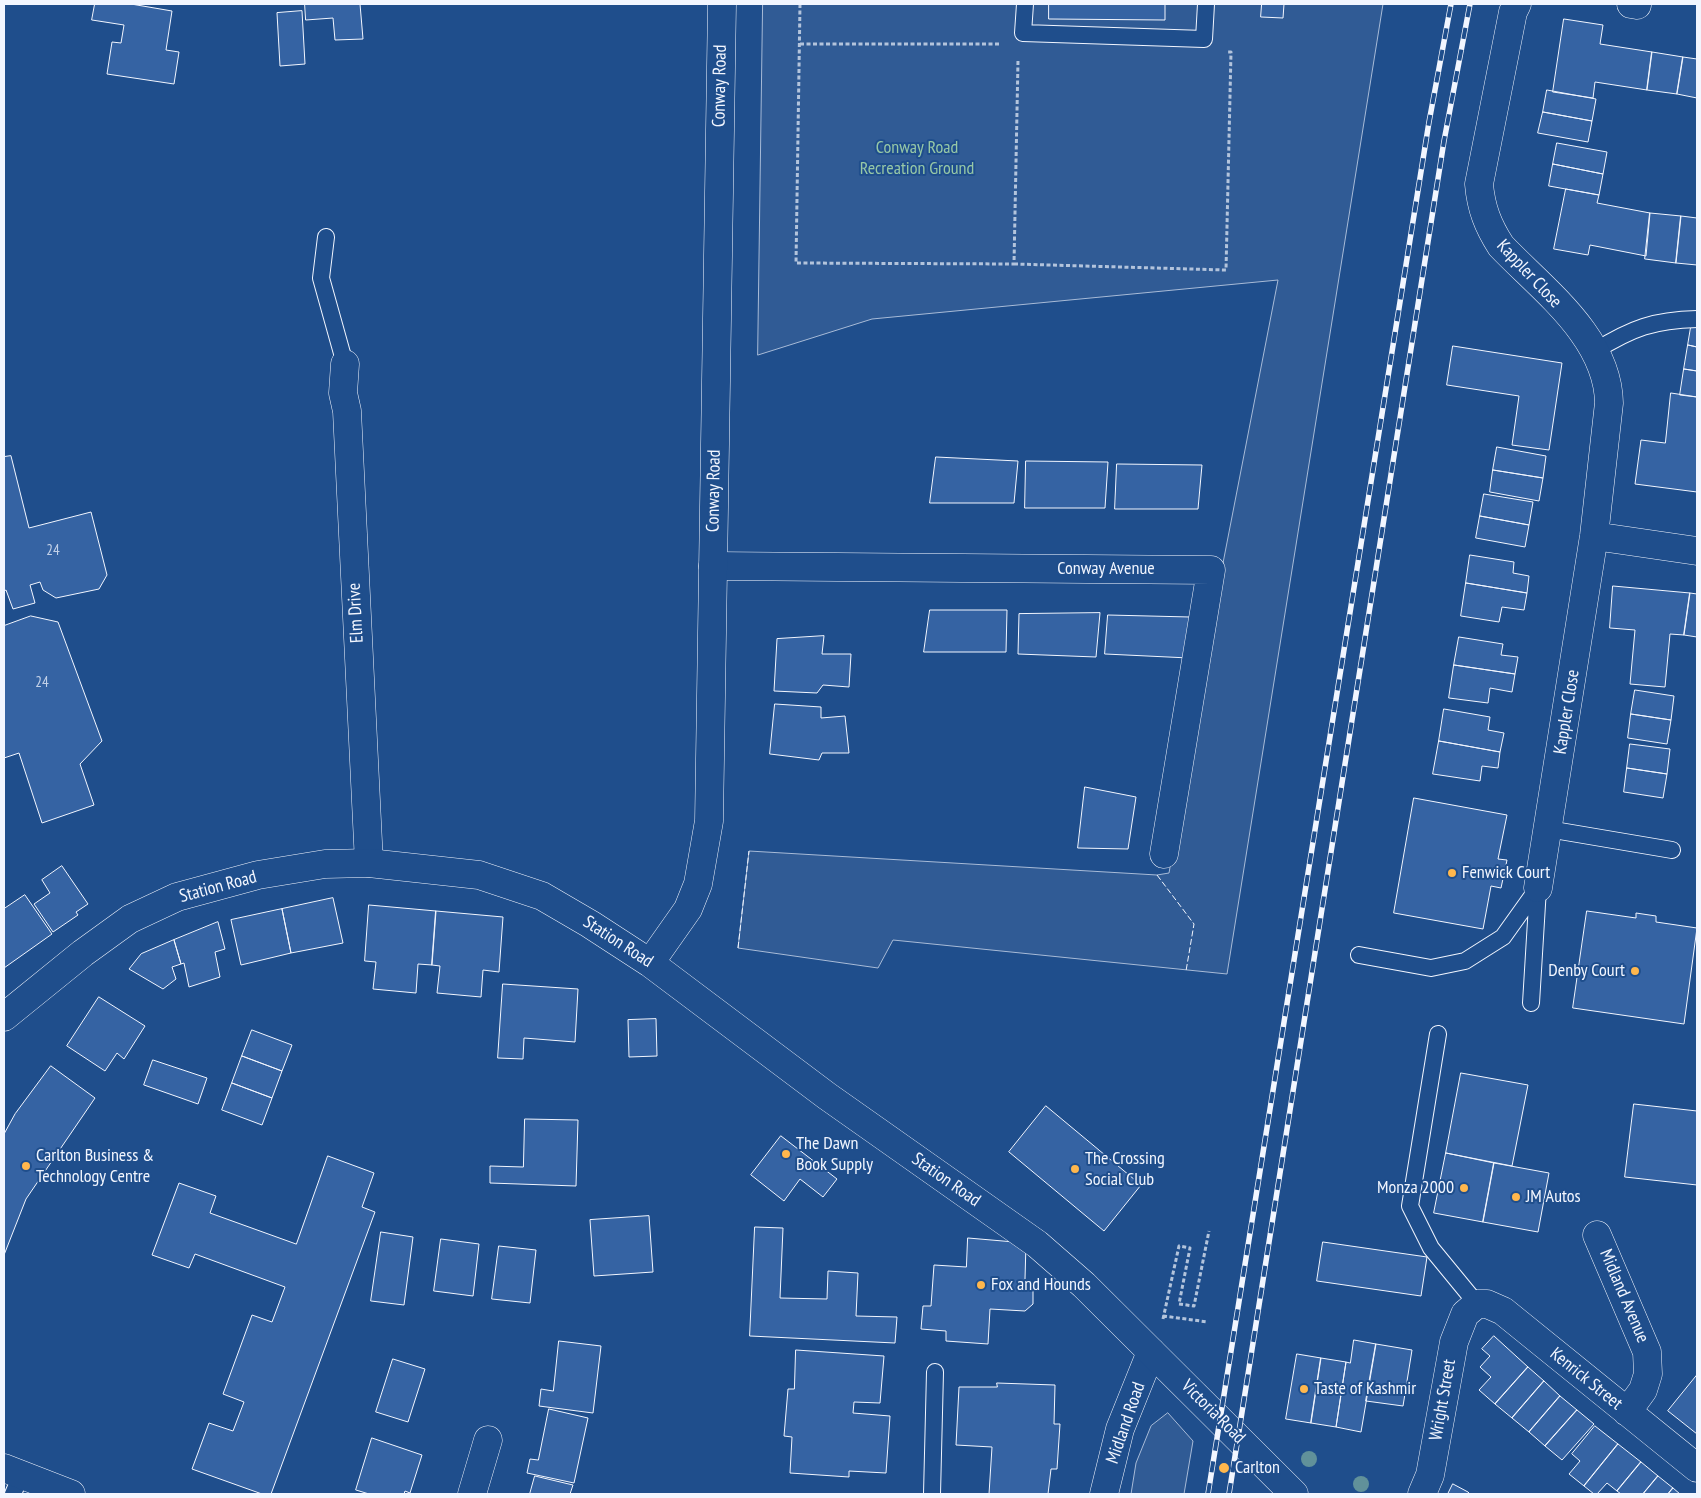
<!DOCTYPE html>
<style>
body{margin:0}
#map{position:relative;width:1701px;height:1498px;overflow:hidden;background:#1f4e8c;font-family:"PT Sans Narrow",sans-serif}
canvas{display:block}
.frame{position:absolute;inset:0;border:5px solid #f2f6ff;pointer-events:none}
</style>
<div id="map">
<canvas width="1701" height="1498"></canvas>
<div class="frame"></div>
</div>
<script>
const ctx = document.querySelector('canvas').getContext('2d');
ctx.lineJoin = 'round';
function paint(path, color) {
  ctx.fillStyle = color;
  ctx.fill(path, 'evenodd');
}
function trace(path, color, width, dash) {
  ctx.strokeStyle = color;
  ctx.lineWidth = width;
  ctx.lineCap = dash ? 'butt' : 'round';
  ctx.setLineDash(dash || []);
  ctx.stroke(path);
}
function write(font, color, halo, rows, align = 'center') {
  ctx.font = font + ' "PT Sans Narrow",sans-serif';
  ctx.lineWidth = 4;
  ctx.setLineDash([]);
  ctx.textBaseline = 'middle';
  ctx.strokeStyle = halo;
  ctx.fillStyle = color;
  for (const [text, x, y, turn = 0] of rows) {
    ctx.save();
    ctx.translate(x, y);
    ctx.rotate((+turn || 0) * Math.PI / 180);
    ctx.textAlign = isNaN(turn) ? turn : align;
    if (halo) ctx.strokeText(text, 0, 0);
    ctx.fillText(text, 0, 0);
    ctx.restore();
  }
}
const built = new Path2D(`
 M 763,4 L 1383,4 L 1227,974 L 893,940 L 878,968 L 738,948 L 749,851 L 1157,875 L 1169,873 L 1223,563 L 1278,280 L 872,319 L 758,355 Z
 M 1168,1413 L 1193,1441 L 1184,1494 L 1131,1494 L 1136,1463 L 1151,1426 Z`);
const building = new Path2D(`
 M 95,4 L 131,4 L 172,11 L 166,50 L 179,52 L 174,84 L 107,74 L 112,42 L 121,43 L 124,25 L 92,20 Z
 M 305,4 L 360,4 L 363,39 L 335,40 L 333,18 L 306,20 Z
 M 1049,4 L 1165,4 L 1165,20 L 1049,19 Z
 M 1262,4 L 1284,4 L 1283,18 L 1261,17 Z
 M 302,11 L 305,64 L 280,66 L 277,13 Z
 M 1564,19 L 1603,25 L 1600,44 L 1652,52 L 1647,90 L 1595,82 L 1593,98 L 1553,92 Z
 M 1652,52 L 1683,57 L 1677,94 L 1647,90 Z
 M 1683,57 L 1697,59 L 1697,98 L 1677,94 Z
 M 1547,90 L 1596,99 L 1592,121 L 1543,112 Z
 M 1543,112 L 1592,121 L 1588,142 L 1538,133 Z
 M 1557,143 L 1607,152 L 1603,174 L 1553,164 Z
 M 1553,164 L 1603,174 L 1599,195 L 1549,186 Z
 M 1566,189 L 1599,195 L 1597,203 L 1650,213 L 1646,256 L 1590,245 L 1588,255 L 1554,249 Z
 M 1650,213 L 1681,216 L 1676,263 L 1645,259 Z
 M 1681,216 L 1697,218 L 1697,265 L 1676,263 Z
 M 1692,321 L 1697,322 L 1697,347 L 1688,345 Z
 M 1688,345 L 1697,347 L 1697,371 L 1684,369 Z
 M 1453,346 L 1562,363 L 1549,450 L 1512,445 L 1519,396 L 1447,385 Z
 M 1684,369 L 1697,371 L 1697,397 L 1680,395 Z
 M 1671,393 L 1697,397 L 1697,492 L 1635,484 L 1641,440 L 1665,443 Z
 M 1497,447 L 1546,456 L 1543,478 L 1493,470 Z
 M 11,456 L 29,528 L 91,512 L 107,575 L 99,589 L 56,598 L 43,590 L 40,582 L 30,585 L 35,603 L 13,609 L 6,590 L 4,591 L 4,457 Z
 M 936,457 L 1018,461 L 1014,503 L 930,503 Z
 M 1026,461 L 1108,462 L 1105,508 L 1025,508 Z
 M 1117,464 L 1202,465 L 1198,509 L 1115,509 Z
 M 1493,470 L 1543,478 L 1539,501 L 1490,492 Z
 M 1484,494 L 1533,502 L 1529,525 L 1480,516 Z
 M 1480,516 L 1529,525 L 1525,547 L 1476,538 Z
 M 1470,555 L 1514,562 L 1513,573 L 1529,576 L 1527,593 L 1466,583 Z
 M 1466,583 L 1527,593 L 1524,610 L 1502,607 L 1499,622 L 1461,616 Z
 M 1613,586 L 1690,593 L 1684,635 L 1670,634 L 1665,687 L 1630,684 L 1635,630 L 1610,628 Z
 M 1690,593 L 1697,594 L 1697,637 L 1684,635 Z
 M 930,610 L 1007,610 L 1006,652 L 924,652 Z
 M 1100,613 L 1096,657 L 1018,654 L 1019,614 Z
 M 1108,615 L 1190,617 L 1189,658 L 1105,654 Z
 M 31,616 L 58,622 L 102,741 L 80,764 L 94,805 L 42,823 L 19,753 L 4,758 L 4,626 Z
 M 824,636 L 822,654 L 851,654 L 849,687 L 823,685 L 817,693 L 774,691 L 777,639 Z
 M 1459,637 L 1503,644 L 1501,655 L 1518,657 L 1515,674 L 1454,665 Z
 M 1454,665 L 1515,674 L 1512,692 L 1490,688 L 1488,703 L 1449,698 Z
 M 1635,690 L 1674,696 L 1671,720 L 1631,714 Z
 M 775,704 L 821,707 L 821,718 L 845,716 L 849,753 L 822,753 L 819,760 L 770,754 Z
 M 1444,709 L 1490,717 L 1488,730 L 1504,733 L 1500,752 L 1439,741 Z
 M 1631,714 L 1671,720 L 1667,744 L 1628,738 Z
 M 1439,741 L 1500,752 L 1498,768 L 1482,766 L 1480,781 L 1433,774 Z
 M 1630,744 L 1670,749 L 1667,774 L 1627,768 Z
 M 1627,768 L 1667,774 L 1663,798 L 1624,792 Z
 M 1085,787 L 1136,797 L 1128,849 L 1078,848 Z
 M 1414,798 L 1507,815 L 1498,859 L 1507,860 L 1501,888 L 1491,886 L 1483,929 L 1394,913 Z
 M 62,866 L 88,904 L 76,912 L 78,915 L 53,932 L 34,904 L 50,893 L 42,880 Z
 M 25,895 L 52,934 L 4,968 L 4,909 Z
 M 333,898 L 343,943 L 291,953 L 282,909 Z
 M 369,905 L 436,911 L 432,965 L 418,964 L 416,993 L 373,989 L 376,962 L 365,961 Z
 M 282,909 L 291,953 L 241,965 L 231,920 Z
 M 436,911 L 503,917 L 499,972 L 483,970 L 481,997 L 437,993 L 440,966 L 432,965 Z
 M 1587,911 L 1636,918 L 1636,913 L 1656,916 L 1656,922 L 1697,928 L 1684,1024 L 1573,1008 Z
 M 218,922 L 225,949 L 215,952 L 220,977 L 189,987 L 184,963 L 181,964 L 174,940 Z
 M 174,940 L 181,964 L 172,967 L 176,979 L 163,989 L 129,969 L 141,954 Z
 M 503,984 L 578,989 L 575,1042 L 524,1038 L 523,1059 L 498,1058 Z
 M 99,997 L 145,1026 L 124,1059 L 117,1053 L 105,1071 L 67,1046 Z
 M 656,1019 L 657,1056 L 629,1057 L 628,1020 Z
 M 252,1030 L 292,1045 L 282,1071 L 242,1056 Z
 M 242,1056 L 282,1071 L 272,1098 L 232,1083 Z
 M 153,1060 L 207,1078 L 198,1104 L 144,1085 Z
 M 51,1066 L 95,1098 L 26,1199 L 4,1255 L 4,1134 L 15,1114 Z
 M 1461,1073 L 1528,1085 L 1512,1166 L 1446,1153 Z
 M 232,1083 L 272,1098 L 262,1125 L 222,1110 Z
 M 1634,1104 L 1697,1111 L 1697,1185 L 1625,1177 Z
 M 1046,1106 L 1141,1185 L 1104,1231 L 1009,1152 Z
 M 525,1119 L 578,1120 L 576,1186 L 490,1183 L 490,1166 L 523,1167 Z
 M 781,1136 L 837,1179 L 823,1197 L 800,1179 L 784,1201 L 751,1175 Z
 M 1446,1153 L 1494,1163 L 1483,1222 L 1434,1213 Z
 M 328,1156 L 374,1173 L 362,1207 L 375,1212 L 271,1494 L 262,1494 L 192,1469 L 209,1423 L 233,1431 L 244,1402 L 223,1394 L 252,1315 L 272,1322 L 285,1287 L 195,1254 L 189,1268 L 152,1255 L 179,1183 L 216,1196 L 210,1213 L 296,1244 Z
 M 1494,1163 L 1549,1173 L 1538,1232 L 1483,1222 Z
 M 649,1216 L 653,1272 L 594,1276 L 590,1220 Z
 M 755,1227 L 783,1228 L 780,1298 L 827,1299 L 828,1271 L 858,1273 L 856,1316 L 897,1317 L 895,1343 L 750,1336 Z
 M 381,1232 L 413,1237 L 404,1305 L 371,1301 Z
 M 968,1238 L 1026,1243 L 1025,1279 L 1033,1291 L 1033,1304 L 1025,1311 L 990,1309 L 988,1344 L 946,1341 L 946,1331 L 921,1329 L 923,1306 L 931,1306 L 934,1265 L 966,1267 Z
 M 441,1239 L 479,1244 L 473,1296 L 434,1291 Z
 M 1323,1242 L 1427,1257 L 1421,1296 L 1317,1281 Z
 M 499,1246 L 536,1250 L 530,1303 L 492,1299 Z
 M 1494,1336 L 1528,1367 L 1495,1404 L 1479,1390 L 1491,1377 L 1480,1367 L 1490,1356 L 1482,1349 Z
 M 1354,1340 L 1376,1344 L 1361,1432 L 1336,1427 L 1346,1362 L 1350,1363 Z
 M 559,1341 L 601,1346 L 593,1413 L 539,1406 L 541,1389 L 553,1391 Z
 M 1376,1344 L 1412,1350 L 1403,1406 L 1366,1401 Z
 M 796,1350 L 884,1356 L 880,1403 L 854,1402 L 853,1413 L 890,1416 L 886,1473 L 849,1471 L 849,1477 L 790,1473 L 792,1437 L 784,1436 L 788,1389 L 794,1389 Z
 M 1297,1354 L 1321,1358 L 1311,1423 L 1286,1419 Z
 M 1321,1358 L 1346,1362 L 1336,1427 L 1311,1423 Z
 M 393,1359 L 425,1369 L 408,1422 L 376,1412 Z
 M 1528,1367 L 1544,1381 L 1512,1418 L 1495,1404 Z
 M 1697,1375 L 1697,1434 L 1668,1411 Z
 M 1544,1381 L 1560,1396 L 1529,1432 L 1512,1418 Z
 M 997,1383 L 1055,1385 L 1054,1424 L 1060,1424 L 1057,1469 L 1051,1469 L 1048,1494 L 989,1494 L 992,1447 L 956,1445 L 959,1387 L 997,1387 Z
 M 1560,1396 L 1577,1410 L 1545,1446 L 1529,1432 Z
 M 549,1409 L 588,1418 L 574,1483 L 527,1473 L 530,1459 L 538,1460 Z
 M 1577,1410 L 1594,1424 L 1562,1460 L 1545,1446 Z
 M 1595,1426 L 1618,1444 L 1584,1486 L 1569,1474 L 1580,1461 L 1572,1454 Z
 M 372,1438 L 422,1455 L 410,1493 L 405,1491 L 404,1494 L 369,1494 L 356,1490 Z
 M 1618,1444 L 1641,1462 L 1617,1491 L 1607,1483 L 1597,1494 L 1594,1494 L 1584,1486 Z
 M 1641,1462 L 1658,1476 L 1643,1494 L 1621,1494 L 1617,1491 Z
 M 535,1476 L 573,1485 L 570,1494 L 530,1494 Z
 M 1658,1476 L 1673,1488 L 1668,1494 L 1643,1494 Z
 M 1453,1484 L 1468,1492 L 1470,1494 L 1448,1494 Z
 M 1673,1488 L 1680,1494 L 1668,1494 Z`);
const path = new Path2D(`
 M 800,4 L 796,263 L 1014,264 L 1018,60
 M 800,44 L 1000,44
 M 1014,264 L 1226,270 L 1231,52 L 1228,52
 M 1163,1316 L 1208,1322
 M 1163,1319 L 1179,1246 L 1190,1248 L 1179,1304 L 1194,1306 L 1209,1231`);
const service = new Path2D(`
 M 1025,4 L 1023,33 L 1204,39 L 1206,4
 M 326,237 L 321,278 L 345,364
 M 1595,351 C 1632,328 1654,320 1697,319
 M 1548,829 L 1672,850
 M 1359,955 L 1431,968 L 1465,961 L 1503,937 L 1538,888
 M 1531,1003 L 1538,888
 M 1438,1034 L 1410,1206 L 1431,1248 L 1477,1304
 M 13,1494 L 21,1475
 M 932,1494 L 935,1372`);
const minor = new Path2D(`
 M 1517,4 L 1513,12 L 1479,184 C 1481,208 1488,226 1501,246 C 1543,290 1608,337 1609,403 L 1594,536 L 1538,888
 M 1631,4 L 1637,5
 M 345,364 L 343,393 L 347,411 L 369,863
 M 1594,536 L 1697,551
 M 713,566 L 1211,570 L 1164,854
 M 1597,1235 L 1647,1352 L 1648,1374 L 1643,1390 L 1627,1412
 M 4,1468 L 71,1494
 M 472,1494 L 488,1440
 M 1104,1494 L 1120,1429 L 1151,1352
 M 1422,1494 L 1430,1475 L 1454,1342 L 1465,1314 L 1477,1304 L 1487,1304 L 1503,1311 L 1697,1468`);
const tertiary = new Path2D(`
 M 650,963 L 688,909 L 698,884 L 709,821 L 722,4
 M 4,1017 L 83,953 L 130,919 L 177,897 L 258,875 L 325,864 L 369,863 L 479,875 L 542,896 L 590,924 L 650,963 L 827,1096 L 1037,1244 L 1084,1285 L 1294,1494`);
const rail = new Path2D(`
 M 1208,1494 L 1429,122 L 1451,4
 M 1229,1494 L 1444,141 L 1470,4`);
const fence = new Path2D(`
 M 1157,875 L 1194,924 L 1186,971
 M 738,948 L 749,851`);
const trees = [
 [1309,1459],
 [1361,1484]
];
const markers = [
 [1452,873,5,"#ffb74d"],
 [1635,971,5,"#ffb74d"],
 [786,1154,5,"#ffb74d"],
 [26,1166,5,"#ffb74d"],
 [1075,1169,5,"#ffb74d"],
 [1464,1188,5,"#ffb74d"],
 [1516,1197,5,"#ffb74d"],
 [981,1285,5,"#ffb74d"],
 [1304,1389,5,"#ffb74d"],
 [1224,1468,6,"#ffb74d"]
];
const numberNames = [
 ["24",53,551],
 ["24",42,683]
];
const streetNames = [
 ["Conway Road",720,86,-89],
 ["Kappler Close",1529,274,47],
 ["Conway Road",714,491,-89],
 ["Conway Avenue",1106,569],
 ["Elm Drive",356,613,-93],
 ["Kappler Close",1567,712,-81],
 ["Station Road",218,887,-15],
 ["Station Road",618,942,33],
 ["Station Road",946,1180,35],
 ["Midland Avenue",1624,1296,67],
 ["Kenrick Street",1586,1379,39],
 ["Wright Street",1443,1400,-80],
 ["Victoria Road",1213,1412,45],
 ["Midland Road",1126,1423,-71]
];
const parkNames = [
 ["Conway Road",917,148],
 ["Recreation Ground",917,169]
];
const poiNames = [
 ["Fenwick Court",1462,873],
 ["Denby Court",1625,971,"right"],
 ["The Dawn",796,1144],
 ["Book Supply",796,1165],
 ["Carlton Business &",36,1156],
 ["Technology Centre",36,1177],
 ["The Crossing",1085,1159],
 ["Social Club",1085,1180],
 ["Monza 2000",1454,1188,"right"],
 ["JM Autos",1526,1197],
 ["Fox and Hounds",991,1285],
 ["Taste of Kashmir",1314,1389],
 ["Carlton",1235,1468]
];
paint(built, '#305b95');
trace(built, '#a8bbd7', 1);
paint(building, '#3563a3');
trace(building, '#f2f6ff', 1);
trace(service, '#f2f6ff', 18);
trace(minor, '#f2f6ff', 29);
trace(tertiary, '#f2f6ff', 29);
trace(path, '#b3c4dc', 3, [4, 2.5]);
trace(service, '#1f4e8c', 16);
trace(minor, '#1f4e8c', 28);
trace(tertiary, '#1f4e8c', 28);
trace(rail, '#f2f6ff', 5.5);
trace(rail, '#1f4e8c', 4, [11]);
trace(fence, '#f2f6ff', 1, [6, 2.5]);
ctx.fillStyle = '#61919a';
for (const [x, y] of trees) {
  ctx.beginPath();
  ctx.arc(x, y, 8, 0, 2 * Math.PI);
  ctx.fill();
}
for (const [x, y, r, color] of markers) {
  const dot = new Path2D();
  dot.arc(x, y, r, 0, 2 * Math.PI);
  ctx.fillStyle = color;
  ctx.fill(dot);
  trace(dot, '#1f4e8c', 2);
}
write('15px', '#c3d1e8', null, numberNames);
write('18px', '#f2f6ff', '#1f4e8c', streetNames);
write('18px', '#97c8a6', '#1f4e8c', parkNames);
write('18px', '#f2f6ff', '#1f4e8c', poiNames, 'left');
</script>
